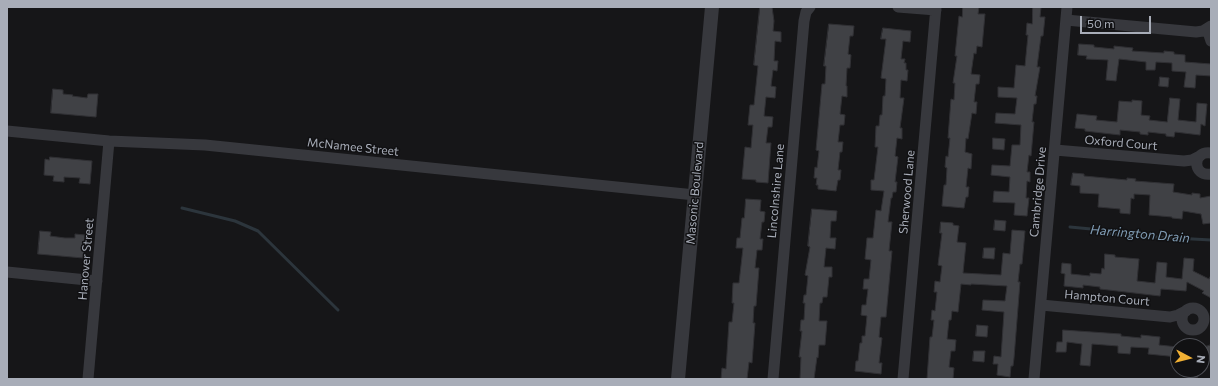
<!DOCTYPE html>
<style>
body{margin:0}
#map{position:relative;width:1218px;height:386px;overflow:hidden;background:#161618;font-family:Commissioner,sans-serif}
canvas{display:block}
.frame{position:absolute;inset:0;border:8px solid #a8adb8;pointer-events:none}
.north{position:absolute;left:1170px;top:338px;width:40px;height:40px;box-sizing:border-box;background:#111113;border:1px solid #4d4f55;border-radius:50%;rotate:97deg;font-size:11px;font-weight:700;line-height:16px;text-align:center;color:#a8adb8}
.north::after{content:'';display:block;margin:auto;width:14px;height:18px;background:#f2b134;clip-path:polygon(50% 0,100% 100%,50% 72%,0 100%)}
.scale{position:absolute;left:1080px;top:16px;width:71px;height:18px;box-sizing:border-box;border:2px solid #a8adb8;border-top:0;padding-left:5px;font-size:12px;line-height:14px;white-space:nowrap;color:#a8adb8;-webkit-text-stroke:3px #111113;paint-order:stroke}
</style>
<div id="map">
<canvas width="1218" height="386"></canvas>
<div class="frame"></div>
<div class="north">N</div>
<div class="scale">50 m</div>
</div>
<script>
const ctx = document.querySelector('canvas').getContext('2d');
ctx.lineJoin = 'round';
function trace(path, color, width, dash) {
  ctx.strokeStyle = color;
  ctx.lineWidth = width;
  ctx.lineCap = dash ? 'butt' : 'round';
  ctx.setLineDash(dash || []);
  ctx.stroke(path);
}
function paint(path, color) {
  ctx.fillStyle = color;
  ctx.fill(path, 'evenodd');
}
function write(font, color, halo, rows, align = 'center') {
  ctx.font = font + ' Commissioner,sans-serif';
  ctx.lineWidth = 3;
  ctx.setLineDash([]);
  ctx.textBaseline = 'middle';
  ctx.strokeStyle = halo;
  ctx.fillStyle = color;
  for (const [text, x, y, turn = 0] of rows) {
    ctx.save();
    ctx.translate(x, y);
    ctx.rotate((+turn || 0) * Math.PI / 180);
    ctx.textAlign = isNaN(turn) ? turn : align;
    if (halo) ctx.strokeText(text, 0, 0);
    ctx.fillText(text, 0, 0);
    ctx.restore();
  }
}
const stream = new Path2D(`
 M 182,208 L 235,221 L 258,231 L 338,310
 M 1070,227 L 1091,229 L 1104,233 L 1139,236 L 1211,240`);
const building = new Path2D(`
 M 760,7 L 772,7 L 774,21 L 773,31 L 781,32 L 781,42 L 775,41 L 774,61 L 778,61 L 777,71 L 773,70 L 771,86 L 776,87 L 775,98 L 766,97 L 764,116 L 773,117 L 772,127 L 768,127 L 766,143 L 771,143 L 768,183 L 756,182 L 756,180 L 742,179 L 745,147 L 751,148 L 753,125 L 748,125 L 750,105 L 754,105 L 758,66 L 754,65 Z
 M 963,7 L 979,7 L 978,14 L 985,14 L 982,47 L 977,46 L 976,54 L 974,53 L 971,74 L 980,75 L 979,84 L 976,84 L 974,102 L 977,102 L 976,114 L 972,113 L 968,139 L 966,138 L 965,152 L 972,154 L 971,169 L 968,168 L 966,187 L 969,187 L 968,197 L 966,197 L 964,208 L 942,206 L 944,185 L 946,185 L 947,168 L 945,167 L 946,156 L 948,157 L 950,138 L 948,138 L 951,99 L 954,100 L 955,83 L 953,83 L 957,56 L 955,56 L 959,16 L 962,17 Z
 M 1033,7 L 1041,7 L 1040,17 L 1045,17 L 1043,36 L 1041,36 L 1037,67 L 1040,67 L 1035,96 L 1037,96 L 1036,104 L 1034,104 L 1032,122 L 1034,122 L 1031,156 L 1029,155 L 1027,172 L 1030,172 L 1030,182 L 1027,181 L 1026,198 L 1029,198 L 1027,216 L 1014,215 L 1015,203 L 993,202 L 994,191 L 1009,192 L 1010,177 L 991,175 L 992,165 L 1010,166 L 1012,145 L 1020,145 L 1021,125 L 995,123 L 996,113 L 1015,114 L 1017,98 L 998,97 L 998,87 L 1014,88 L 1016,65 L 1025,66 L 1028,35 L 1026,35 L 1027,23 L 1032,24 Z
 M 829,24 L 854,26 L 853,36 L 850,36 L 848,54 L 851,55 L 850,68 L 847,68 L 846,86 L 847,86 L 847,97 L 842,96 L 840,114 L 845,115 L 844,125 L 840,125 L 838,142 L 843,142 L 842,152 L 840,152 L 838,170 L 841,170 L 840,180 L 838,180 L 836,191 L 818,189 L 818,185 L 816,185 L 817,178 L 814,178 L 815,167 L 817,168 L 819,151 L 816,150 L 822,84 L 825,84 L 826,66 L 824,66 Z
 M 883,28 L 911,31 L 910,42 L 903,41 L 901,59 L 905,59 L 904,63 L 906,63 L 906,70 L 908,70 L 907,81 L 901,80 L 900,98 L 904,98 L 900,128 L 902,128 L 902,139 L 897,138 L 895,156 L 898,157 L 895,182 L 897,182 L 896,192 L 893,192 L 892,198 L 891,198 L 888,222 L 892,222 L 889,251 L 892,251 L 886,317 L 881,317 L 879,337 L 882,338 L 879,363 L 882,363 L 881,374 L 855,371 L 856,361 L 858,361 L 860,343 L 862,343 L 862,336 L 865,336 L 867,316 L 861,315 L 862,305 L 866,305 L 868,289 L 863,289 L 864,279 L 869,279 L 871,260 L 865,259 L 867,238 L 873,238 L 876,210 L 881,211 L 884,191 L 871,190 L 871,180 L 874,180 L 878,147 L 875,147 L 876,126 L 879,126 L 880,115 L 882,115 L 883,96 L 885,96 L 886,79 L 881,78 L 886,39 L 881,39 Z
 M 1079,44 L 1094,45 L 1094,47 L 1114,49 L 1114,46 L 1133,48 L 1132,51 L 1164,53 L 1164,51 L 1174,52 L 1174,54 L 1185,55 L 1185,62 L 1211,64 L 1211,76 L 1196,75 L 1195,88 L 1184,87 L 1186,72 L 1172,71 L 1172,63 L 1156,62 L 1155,70 L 1146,70 L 1146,62 L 1119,59 L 1116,81 L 1106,80 L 1108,60 L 1086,59 L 1087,56 L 1078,55 Z
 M 1160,77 L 1169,78 L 1168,87 L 1159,86 Z
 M 53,89 L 63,90 L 63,94 L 73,95 L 72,96 L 87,98 L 88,94 L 98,94 L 96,117 L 51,113 Z
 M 1170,98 L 1180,99 L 1178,120 L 1196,122 L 1197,103 L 1207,104 L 1205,126 L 1201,124 L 1200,135 L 1175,132 L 1174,137 L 1166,136 L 1166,134 L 1148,132 L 1148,135 L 1140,134 L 1140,132 L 1120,130 L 1120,135 L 1085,131 L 1085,129 L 1075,128 L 1077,114 L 1097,116 L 1096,120 L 1117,122 L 1119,101 L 1132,102 L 1132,100 L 1142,101 L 1141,115 L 1150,116 L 1149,120 L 1167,122 Z
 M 993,138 L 1005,139 L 1004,150 L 993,149 Z
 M 50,157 L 92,161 L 90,184 L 79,183 L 80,178 L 64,177 L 64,182 L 53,181 L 54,176 L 44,175 L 45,159 L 49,160 Z
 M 1073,173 L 1084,174 L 1084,176 L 1127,180 L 1127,178 L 1136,179 L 1135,181 L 1174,184 L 1173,192 L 1192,195 L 1192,193 L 1200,194 L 1200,198 L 1211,196 L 1211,223 L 1203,224 L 1201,214 L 1183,211 L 1182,219 L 1172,218 L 1172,217 L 1149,215 L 1150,195 L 1134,194 L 1134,199 L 1131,198 L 1130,214 L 1120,213 L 1120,209 L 1098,207 L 1099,194 L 1080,193 L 1080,186 L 1071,185 Z
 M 746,199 L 761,200 L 760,211 L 765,212 L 764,222 L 762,222 L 760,239 L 763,239 L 762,250 L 757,250 L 755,268 L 759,268 L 756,306 L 754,306 L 753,323 L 755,323 L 752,363 L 749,362 L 747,379 L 721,379 L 722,368 L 726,369 L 729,322 L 732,322 L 734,303 L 732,303 L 733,283 L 739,283 L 743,248 L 736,248 L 737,238 L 740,238 L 742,218 L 744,218 Z
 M 812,209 L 837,211 L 836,221 L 831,221 L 830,238 L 836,238 L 835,249 L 826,248 L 824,267 L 832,267 L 832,277 L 829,277 L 827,297 L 823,297 L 822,303 L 820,303 L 819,321 L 827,321 L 825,345 L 819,345 L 818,358 L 817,357 L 814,379 L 800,379 L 801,357 L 799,357 L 802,331 L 800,331 L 801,320 L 804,320 L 805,303 L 803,303 L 804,295 L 806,295 L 808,276 L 805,275 L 810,247 L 808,246 Z
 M 995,220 L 1006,221 L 1005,231 L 994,230 Z
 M 941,222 L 953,223 L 953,225 L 959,226 L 957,242 L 966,243 L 963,273 L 1001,275 L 1003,253 L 1010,254 L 1012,230 L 1025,231 L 1022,264 L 1020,264 L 1018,282 L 1020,282 L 1014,358 L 1013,366 L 1011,366 L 1010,377 L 997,375 L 998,364 L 993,364 L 994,356 L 1001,357 L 1004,312 L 982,310 L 983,300 L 1005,301 L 1007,286 L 971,284 L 971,285 L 961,284 L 958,312 L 952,311 L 951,320 L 949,320 L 947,339 L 956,340 L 955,351 L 951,351 L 949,367 L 954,368 L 953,379 L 927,379 L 930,337 L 932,337 L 934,320 L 931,320 L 932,310 L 935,311 L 937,292 L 934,292 L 935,281 L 940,282 L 942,266 L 938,265 L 942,233 L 940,233 Z
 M 40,231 L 51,232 L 50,236 L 65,238 L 75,238 L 75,234 L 85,235 L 83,258 L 38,254 Z
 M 984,248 L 995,248 L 994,259 L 983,258 Z
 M 1105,254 L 1115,255 L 1115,257 L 1139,259 L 1137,281 L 1155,283 L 1157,262 L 1167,263 L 1166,277 L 1182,279 L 1184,258 L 1194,259 L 1193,271 L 1209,279 L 1211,275 L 1211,298 L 1202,293 L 1204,291 L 1187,282 L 1186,291 L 1161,289 L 1160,296 L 1100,289 L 1100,287 L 1083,285 L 1083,288 L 1064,286 L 1065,274 L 1061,273 L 1062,263 L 1071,264 L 1071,274 L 1090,276 L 1090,273 L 1101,274 L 1102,268 L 1104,269 Z
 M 977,325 L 988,326 L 987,337 L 976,336 Z
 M 1063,330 L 1121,334 L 1121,336 L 1141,338 L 1141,335 L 1160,337 L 1159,345 L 1178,347 L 1178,357 L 1148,354 L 1149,348 L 1131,347 L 1130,354 L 1118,353 L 1118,346 L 1092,344 L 1090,366 L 1080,365 L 1082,344 L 1067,342 L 1066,352 L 1056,352 L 1057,342 L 1062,342 Z
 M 1211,345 L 1211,359 L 1202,362 L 1202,348 Z
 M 974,351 L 985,351 L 984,362 L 973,361 Z
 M 1186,370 L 1196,370 L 1198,377 L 1188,379 Z`);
const minor = new Path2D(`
 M 898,7 L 936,10
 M 1066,20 L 1196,32 L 1203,31 L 1211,26
 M 1211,27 L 1208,32 L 1211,41
 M 7,131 L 109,141 L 205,145 L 695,195
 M 1055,150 L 1184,161 L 1192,160 L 1200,156
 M 1211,153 C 1192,150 1192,177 1211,174
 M 7,272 L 97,281
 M 1041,305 L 1170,317 L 1178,315 L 1186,311
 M1182 319a11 11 0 1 1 22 0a11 11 0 1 1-22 0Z
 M 88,379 L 109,141
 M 773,379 L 804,21 L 806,12 L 810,7
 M 903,379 L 936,7
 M 1034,379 L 1067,7`);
const tertiary = new Path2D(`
 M 678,379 L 712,7`);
const streetNames = [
 ["Oxford Court",1121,143,5],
 ["McNamee Street",353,147,6],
 ["Lincolnshire Lane",776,191,-85],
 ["Sherwood Lane",907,192,-85],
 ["Cambridge Drive",1038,192,-85],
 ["Masonic Boulevard",695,193,-85],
 ["Hanover Street",86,259,-85],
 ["Hampton Court",1107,298,5]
];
const waterNames = [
 ["Harrington Drain",1140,234,5]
];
trace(stream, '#2c353c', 3);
paint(building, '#404145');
trace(building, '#303034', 1);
trace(minor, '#37383d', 11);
trace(tertiary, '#37383d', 14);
write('12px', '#a8adb8', '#111113', streetNames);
write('italic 13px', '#7f9bb3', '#111113', waterNames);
</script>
